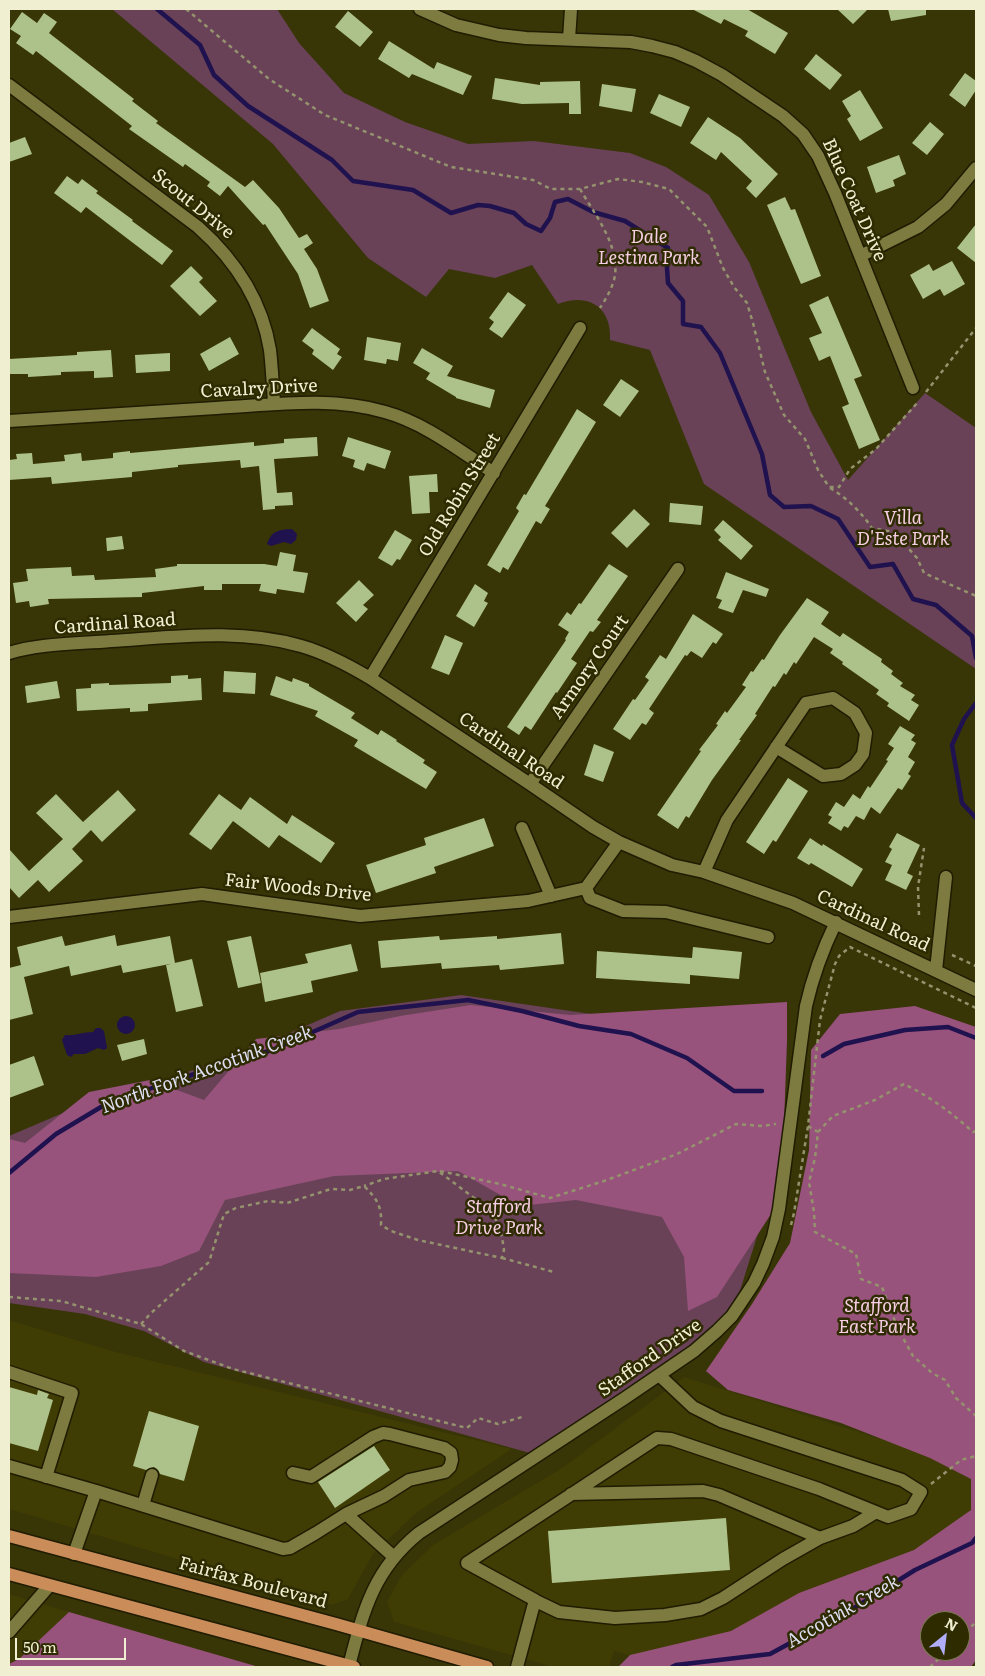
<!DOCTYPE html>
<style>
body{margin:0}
#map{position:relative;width:985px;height:1676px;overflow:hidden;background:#383507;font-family:Literata,serif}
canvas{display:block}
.frame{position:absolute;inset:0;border:10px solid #f0efd1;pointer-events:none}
.north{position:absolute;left:920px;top:1611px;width:50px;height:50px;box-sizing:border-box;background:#2e2b00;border:1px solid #7c7954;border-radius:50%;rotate:29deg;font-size:14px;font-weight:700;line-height:20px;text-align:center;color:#f0efd1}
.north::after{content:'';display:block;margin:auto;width:18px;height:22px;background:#b0aefa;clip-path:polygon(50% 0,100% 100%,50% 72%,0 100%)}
.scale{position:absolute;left:15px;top:1638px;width:111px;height:22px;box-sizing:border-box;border:2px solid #f0efd1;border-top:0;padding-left:6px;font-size:15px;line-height:18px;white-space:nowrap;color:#f0efd1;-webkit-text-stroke:4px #2e2b00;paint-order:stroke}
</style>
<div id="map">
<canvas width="985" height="1676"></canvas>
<div class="frame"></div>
<div class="north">N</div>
<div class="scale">50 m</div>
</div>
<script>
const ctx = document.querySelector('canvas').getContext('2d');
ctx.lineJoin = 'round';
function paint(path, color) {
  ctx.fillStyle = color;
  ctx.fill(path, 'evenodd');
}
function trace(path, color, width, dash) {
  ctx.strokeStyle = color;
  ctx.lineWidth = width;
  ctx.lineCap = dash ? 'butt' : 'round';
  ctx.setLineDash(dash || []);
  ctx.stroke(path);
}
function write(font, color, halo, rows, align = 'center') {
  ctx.font = font + ' Literata,serif';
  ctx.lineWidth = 5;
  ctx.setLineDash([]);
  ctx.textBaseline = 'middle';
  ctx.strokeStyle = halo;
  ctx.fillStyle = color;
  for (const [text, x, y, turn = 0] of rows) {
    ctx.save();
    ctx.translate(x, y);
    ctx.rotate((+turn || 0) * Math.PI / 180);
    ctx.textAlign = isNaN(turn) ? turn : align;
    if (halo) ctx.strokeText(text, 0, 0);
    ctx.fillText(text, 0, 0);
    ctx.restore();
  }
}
const built = new Path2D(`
 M 9,1320 L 116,1352 L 512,1449 L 416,1513 L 373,1554 L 348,1599 L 332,1605 L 9,1509 Z
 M 684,1377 L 976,1469 L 976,1616 L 942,1605 L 670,1667 L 614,1651 L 609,1667 L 553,1667 L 394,1622 L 387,1602 L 402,1575 L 433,1545 L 562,1468 Z
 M 9,1594 L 69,1612 L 19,1659 L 9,1664 Z`);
const green = new Path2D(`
 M 112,9 L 277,9 L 299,43 L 344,93 L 405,122 L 468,144 L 534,141 L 630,153 L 666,167 L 709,195 L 749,262 L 811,412 L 848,480 L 925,393 L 976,428 L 976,669 L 704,484 L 650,350 L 610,340 C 612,307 588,292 558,304 L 532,265 L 495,278 L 449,269 L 426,297 L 368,258 L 273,144 Z
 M 461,995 L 783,1042 L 760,1227 L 732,1316 L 694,1351 L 537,1455 L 204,1362 L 144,1331 L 85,1314 L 9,1303 L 9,1136 L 84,1104 L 232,1058 L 340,1011 Z`);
const forest = new Path2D(`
 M 787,1002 L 787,1041 L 784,1124 L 773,1211 L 717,1297 L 688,1311 L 684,1257 L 662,1217 L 576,1200 L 520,1206 L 458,1171 L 334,1176 L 225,1200 L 199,1251 L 161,1266 L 96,1277 L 9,1273 L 9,1139 L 25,1143 L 89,1092 L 150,1080 L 204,1100 L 256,1039 L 339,1029 L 400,1016 L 471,1005 L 570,1015 Z
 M 915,1006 L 976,1027 L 976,1660 L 971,1667 L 618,1667 L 630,1655 L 731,1631 L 799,1593 L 914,1550 L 971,1510 L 971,1479 L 930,1458 L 841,1423 L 728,1390 L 706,1371 L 752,1304 L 790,1243 L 809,1150 L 811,1050 L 840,1014 ZM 930,1621 L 960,1621 L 960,1651 L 930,1651 Z
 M 69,1612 L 259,1667 L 9,1667 L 9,1664 L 19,1659 Z`);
const water = new Path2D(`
 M 292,529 L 297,534 L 296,540 L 291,544 L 284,542 L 271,546 L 267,544 C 272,530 279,530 292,529 Z
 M117 1025a9 9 0 1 1 18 0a9 9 0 1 1-18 0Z
 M 96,1028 L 100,1028 L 104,1031 L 107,1048 L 104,1050 L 98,1048 L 85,1054 L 74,1054 L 71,1057 L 67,1055 L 62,1040 L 65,1035 C 75,1036 83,1032 93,1032 Z`);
const stream = new Path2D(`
 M 157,9 L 200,45 L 214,75 L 248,106 L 332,160 L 353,181 L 413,190 L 451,213 L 478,205 L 490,206 L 514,213 L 526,224 L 541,231 L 550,218 L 555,202 L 568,199 L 593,212 L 625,221 L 668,248 L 667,268 L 668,283 L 683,301 L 683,324 L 701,327 L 720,353 L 762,454 L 770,495 L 784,507 L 811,506 L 838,519 L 870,567 L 893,564 L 913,599 L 936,605 L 972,636 L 976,658
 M 976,703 L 964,719 L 952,745 L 962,803 L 976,818
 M 823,1056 L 844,1044 L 905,1030 L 948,1027 L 976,1038
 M 9,1173 L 56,1134 L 106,1104 L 172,1081 L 272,1050 L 358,1012 L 468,1000 L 522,1011 L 579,1026 L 631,1034 L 687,1058 L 734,1091 L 762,1091
 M 672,1667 L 676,1665 L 770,1654 L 851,1610 L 915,1570 L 972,1543 L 976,1538`);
const building = new Path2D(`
 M 692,9 L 747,9 L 788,33 L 775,54 L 745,36 L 748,31 L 724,19 L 721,24 Z
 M 837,9 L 868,9 L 853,24 Z
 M 888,9 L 926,9 L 926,15 L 891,21 Z
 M 348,11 L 373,32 L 360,47 L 335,27 Z
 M 22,12 L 37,23 L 44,13 L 57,22 L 49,33 L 134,99 L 132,101 L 158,121 L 156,123 L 245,187 L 253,180 L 279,208 L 299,238 L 307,234 L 313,243 L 304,249 L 317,269 L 329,301 L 310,308 L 298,274 L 265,224 L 263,225 L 228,186 L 220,196 L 207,186 L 210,182 L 185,164 L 183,167 L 129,129 L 132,126 L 36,51 L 33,55 L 16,43 L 21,36 L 10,29 Z
 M 389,41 L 434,69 L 437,62 L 472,76 L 463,95 L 412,74 L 409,78 L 378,59 Z
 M 816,54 L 842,75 L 830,90 L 804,69 Z
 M 965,73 L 976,81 L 976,90 L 965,107 L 949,95 Z
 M 495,78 L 540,85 L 540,82 L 580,81 L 581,114 L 569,114 L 569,103 L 522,104 L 492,99 Z
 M 602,84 L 636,89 L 632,112 L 599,106 Z
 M 860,90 L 883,128 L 860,141 L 847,119 L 851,116 L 842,101 Z
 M 659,94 L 690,107 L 681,127 L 650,113 Z
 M 708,117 L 740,138 L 778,174 L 756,198 L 746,188 L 752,181 L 721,152 L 716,160 L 690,143 Z
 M 930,122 L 944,134 L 927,155 L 912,143 Z
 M 25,137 L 32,154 L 9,162 L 9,143 Z
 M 899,155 L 906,174 L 893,180 L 895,186 L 876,193 L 867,167 Z
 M 67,176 L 78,184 L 82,179 L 98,191 L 96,193 L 133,220 L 132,221 L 173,251 L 162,265 L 86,207 L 81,213 L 54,193 Z
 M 785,197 L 791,210 L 795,209 L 821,276 L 801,284 L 767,205 Z
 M 976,224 L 976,263 L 957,248 Z
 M 952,261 L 965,284 L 944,296 L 940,289 L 923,299 L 910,275 L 929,264 L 933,271 Z
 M 191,266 L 203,278 L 199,282 L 217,301 L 200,316 L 170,286 Z
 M 508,292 L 526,305 L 502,338 L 489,329 L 494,322 L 489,318 Z
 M 828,296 L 862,376 L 854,379 L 880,440 L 859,449 L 842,407 L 849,404 L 830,356 L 819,361 L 809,338 L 822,333 L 809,305 Z
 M 312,328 L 340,349 L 337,354 L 342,357 L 333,370 L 312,354 L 314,350 L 302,341 Z
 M 230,337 L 239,354 L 209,371 L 200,354 Z
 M 367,337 L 401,343 L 398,361 L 387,359 L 386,364 L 364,360 Z
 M 422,348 L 453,366 L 447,376 L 495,390 L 490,408 L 456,398 L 456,397 L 426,379 L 430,373 L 413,363 Z
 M 111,350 L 113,377 L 94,378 L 94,371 L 61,372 L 61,375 L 28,377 L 28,374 L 9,374 L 9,359 L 77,355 L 77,352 Z
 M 170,353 L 170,371 L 136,373 L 135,355 Z
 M 621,379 L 639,391 L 620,417 L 603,405 Z
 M 577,409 L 596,422 L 545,506 L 550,509 L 541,524 L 536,521 L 508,570 L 503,567 L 500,573 L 487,565 L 519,511 L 516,508 L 524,494 L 526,495 Z
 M 317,437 L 318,456 L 274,459 L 277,493 L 292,492 L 293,505 L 275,506 L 275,509 L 263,510 L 259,466 L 241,468 L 240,460 L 178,465 L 178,467 L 132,472 L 132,477 L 52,484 L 51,477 L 9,480 L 9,460 L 17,459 L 16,454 L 32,453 L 33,464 L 65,461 L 64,455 L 81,453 L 82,461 L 113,458 L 113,453 L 130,451 L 130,453 L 254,442 L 254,446 L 284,443 L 284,439 Z
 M 348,437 L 391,451 L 385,469 L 367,463 L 364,471 L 353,467 L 355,460 L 342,456 Z
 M 437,474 L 438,492 L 429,492 L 430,513 L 412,514 L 409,476 Z
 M 670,503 L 703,506 L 701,525 L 669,522 Z
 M 634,509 L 650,524 L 627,548 L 611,533 Z
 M 723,520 L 753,546 L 741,560 L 718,540 L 721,537 L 714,530 Z
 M 395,530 L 412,540 L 400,560 L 397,559 L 392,566 L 378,558 Z
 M 122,536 L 124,549 L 107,551 L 106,538 Z
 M 280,552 L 296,555 L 293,571 L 308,573 L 304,593 L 277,589 L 276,594 L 259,591 L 261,584 L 222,584 L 222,590 L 204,590 L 204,586 L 142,593 L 142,597 L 48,599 L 49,604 L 30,607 L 29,601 L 16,603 L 13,583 L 28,581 L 26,569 L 71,567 L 72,576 L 94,575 L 95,580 L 156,577 L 155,569 L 177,566 L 177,564 L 264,564 L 277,566 Z
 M 609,564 L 628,576 L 597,620 L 601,622 L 593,632 L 590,631 L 571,659 L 577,663 L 557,693 L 556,692 L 531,730 L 525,726 L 519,735 L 507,727 L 566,640 L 565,639 L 569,632 L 558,625 L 567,612 L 571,615 L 579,603 L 581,604 Z
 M 726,572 L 769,589 L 766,597 L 743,590 L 733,613 L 718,608 L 722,600 L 716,598 Z
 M 359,580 L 374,595 L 363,605 L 368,609 L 356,622 L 336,603 Z
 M 475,584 L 488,593 L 484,601 L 488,603 L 474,627 L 456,616 Z
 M 807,598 L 829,612 L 821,624 L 840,637 L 843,633 L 882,659 L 881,662 L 893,671 L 891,674 L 903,683 L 900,686 L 915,695 L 911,700 L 919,705 L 909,721 L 887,706 L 889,703 L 876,694 L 879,690 L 842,664 L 843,662 L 830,653 L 833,649 L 814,637 L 796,664 L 794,662 L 786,675 L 784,673 L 775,687 L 773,686 L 755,714 L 757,715 L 739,740 L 741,740 L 712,780 L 689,818 L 686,816 L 678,829 L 657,815 L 701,751 L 699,750 L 718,725 L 716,724 L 725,711 L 727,713 L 746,687 L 742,685 L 751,671 L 753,672 L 762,659 L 764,660 L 780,635 Z
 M 693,614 L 723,634 L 716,644 L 713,642 L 702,658 L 691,651 L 687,656 L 685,655 L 649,709 L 654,713 L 646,725 L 642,723 L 630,740 L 613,729 L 633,699 L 635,700 L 649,680 L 645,677 L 660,655 L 666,659 Z
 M 445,635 L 463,643 L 449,675 L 431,668 Z
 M 224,671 L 256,673 L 255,694 L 223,692 Z
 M 188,675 L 188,679 L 201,678 L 202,700 L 148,704 L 148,711 L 130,712 L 130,708 L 77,711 L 76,689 L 91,688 L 91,684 L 109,683 L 109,685 L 171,683 L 171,676 Z
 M 276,676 L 292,682 L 293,678 L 309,684 L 309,686 L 355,713 L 351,718 L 378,735 L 381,730 L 397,740 L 396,741 L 425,760 L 423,763 L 437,772 L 426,789 L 354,746 L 358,740 L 315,716 L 318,711 L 270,695 Z
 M 57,681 L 60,698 L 27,703 L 25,686 Z
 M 900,726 L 915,735 L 911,740 L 916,743 L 908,757 L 915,762 L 908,774 L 911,776 L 902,790 L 898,788 L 880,814 L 871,807 L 864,820 L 856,816 L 848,828 L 844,826 L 841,831 L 828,823 L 832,817 L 828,815 L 836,802 L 844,807 L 853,794 L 860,799 L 868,786 L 870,788 L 888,761 L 886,760 L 894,748 L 888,744 Z
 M 594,744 L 614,752 L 603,782 L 584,775 Z
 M 788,778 L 808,791 L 776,842 L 773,840 L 764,854 L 746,842 Z
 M 118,790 L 136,810 L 102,842 L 91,830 L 72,849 L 83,861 L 49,892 L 38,880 L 19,898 L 9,887 L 9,849 L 29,871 L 63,839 L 36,813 L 56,794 L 83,822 Z
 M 219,794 L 241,810 L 250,797 L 287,824 L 292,815 L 335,843 L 321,863 L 279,835 L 269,848 L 233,821 L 211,850 L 189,834 Z
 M 484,818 L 494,846 L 434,867 L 436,873 L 376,893 L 366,865 L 426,845 L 424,838 Z
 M 897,833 L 920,845 L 907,873 L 913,876 L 906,890 L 885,880 L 892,865 L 885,862 L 892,849 L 889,847 Z
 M 810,838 L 822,846 L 823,844 L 863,869 L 852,887 L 811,863 L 809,865 L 797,858 Z
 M 561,933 L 564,964 L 500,970 L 499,965 L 442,969 L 441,963 L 381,968 L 378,941 L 439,936 L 440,940 L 497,936 L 497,939 Z
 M 115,935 L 117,946 L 170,936 L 175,963 L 123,973 L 121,965 L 71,976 L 69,966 L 24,977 L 33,1014 L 9,1020 L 9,968 L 21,965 L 17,947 L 62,936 L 65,946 Z
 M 251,936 L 261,983 L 238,988 L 227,941 Z
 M 351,944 L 358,971 L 311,981 L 313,992 L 265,1002 L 260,973 L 308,963 L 305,954 Z
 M 693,947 L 742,952 L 739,979 L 690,975 L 690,984 L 596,978 L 597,951 L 692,958 Z
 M 192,959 L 203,1006 L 176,1012 L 166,965 Z
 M 144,1039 L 147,1054 L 122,1061 L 117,1045 Z
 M 34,1056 L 44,1085 L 9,1098 L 9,1065 Z
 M 9,1387 L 37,1395 L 38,1390 L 49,1394 L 47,1398 L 53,1400 L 38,1451 L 9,1443 Z
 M 149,1411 L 199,1426 L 184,1481 L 160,1474 L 158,1470 L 154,1467 L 146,1470 L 133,1466 Z
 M 374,1446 L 390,1470 L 335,1508 L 318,1482 Z
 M 726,1518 L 730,1570 L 552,1583 L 548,1531 Z`);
const path = new Path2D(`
 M 186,9 L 269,79 L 325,115 L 451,167 L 533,180 L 551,189 L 580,189 L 618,179 L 642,182 L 669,189 L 707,227 L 723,268 L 734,287 L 747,303 L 753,323 L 765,372 L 784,415 L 805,439 L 818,470 L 829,487 L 839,487 L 850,469 L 876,449 L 919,401
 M 580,189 C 595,215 622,248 614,280 C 611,290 606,299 600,308
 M 926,392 L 976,328
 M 830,488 C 847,498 861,512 872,528 L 894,532 L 917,558 L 924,573 L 976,596
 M 919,915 L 918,887 L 924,848
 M 952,955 L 976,966
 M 808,1126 L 818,1132 L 815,1158 L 809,1182 L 814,1212 L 815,1232 L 856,1254 L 861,1279 L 882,1287 L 898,1329 L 913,1356 L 932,1373 L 945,1380 L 956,1398 L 976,1416
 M 818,1132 L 833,1116 L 875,1100 L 904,1084 C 929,1096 952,1113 973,1132 L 976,1131
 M 440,1171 L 500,1184 L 550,1198 L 604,1181 L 677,1154 L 736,1124 L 762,1126 L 776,1124
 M 791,1225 L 794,1213 L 808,1126 L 820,1020 L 835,964 L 839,956 L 850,947 L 976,1008
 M 502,1258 L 554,1272
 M 9,1297 L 61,1301 L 141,1324 L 184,1351 L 233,1369 L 467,1428 L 478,1418 L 498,1424 L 522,1417
 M 141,1324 L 151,1313 L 209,1262 L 224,1214 L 236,1208 L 268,1201 L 287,1203 L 331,1189 L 350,1190 L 364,1186 C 377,1199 382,1206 381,1225 L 391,1231 L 418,1240 L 502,1258 L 504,1250 L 502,1237 L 493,1212 L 438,1171 L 384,1179 L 364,1186
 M 931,1484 L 961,1460 L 976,1456
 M 960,1638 L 976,1622
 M 930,1667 L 947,1651`);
const minor = new Path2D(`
 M 420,9 L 456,25 L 499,35 L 526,38 L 631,42 L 652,46 L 675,52 L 696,61 L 722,75 L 783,116 L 803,134 L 818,156 L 835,193 L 913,388
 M 569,39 L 571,9
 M 9,85 L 198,227 C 235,260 262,301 270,350 C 272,368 273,386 274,404
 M 860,256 L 918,227 L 946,204 L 976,168
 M 9,421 C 78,417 147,412 216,408 C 273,405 330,396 385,412 C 425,423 460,451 494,473
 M 9,653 C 41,643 78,644 111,641 C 174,637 240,628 301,646 C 326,653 348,665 370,678 L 530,784 L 593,827 L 619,842 L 672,865 L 704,872 L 793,903 L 976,990
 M 370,678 L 580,328
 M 530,784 L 678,569
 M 522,828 L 551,896
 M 704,872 L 727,820 L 806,703 L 833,698 L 855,713 L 866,733 L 863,754 L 855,765 L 841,774 L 823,776 L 776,747
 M 586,888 L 590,898 L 623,911 L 666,912 L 768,937
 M 9,917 L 202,894 L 360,916 L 528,901 L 586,888 L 619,842
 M 936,970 L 946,877
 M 9,1372 L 72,1393 L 46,1477
 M 9,1466 L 96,1491
 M 571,1494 L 703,1491 L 719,1495 L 820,1538
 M 143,1505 L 152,1475
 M 346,1514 L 394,1557
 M 74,1554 L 96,1491 L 283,1549 L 290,1548 L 316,1533 L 346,1514 L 384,1496 L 409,1480 L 445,1472 L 450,1467 L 452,1460 L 451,1453 L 444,1448 L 390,1434 L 383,1433 L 373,1437 L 311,1477 L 293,1473
 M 534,1600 L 559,1612 L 615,1618 L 665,1615 L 701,1609 L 723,1598 L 783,1559 L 820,1538 L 853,1526 L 876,1512
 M 9,1632 L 49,1586
 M 349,1666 C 363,1612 373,1570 419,1533 L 625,1398 L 694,1351 L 717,1331 L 732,1316 L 754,1283 L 763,1264 L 773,1237 L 779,1209 L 806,1006 C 813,975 822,951 836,922
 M 517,1667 L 535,1600 L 467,1563 L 657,1438 L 671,1439 L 819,1489 L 888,1517 L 911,1509 L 921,1492 L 902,1480 L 721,1421 L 693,1407 L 659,1375`);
const major = new Path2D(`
 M 9,1536 L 336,1624 L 487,1667
 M 9,1574 L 354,1667`);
const streetNames = [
 ["Blue Coat Drive",854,200,66],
 ["Scout Drive",193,204,39],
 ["Cavalry Drive",259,389,-3],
 ["Old Robin Street",460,495,-59],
 ["Cardinal Road",115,624,-4],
 ["Armory Court",590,667,-55],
 ["Cardinal Road",511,751,34],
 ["Fair Woods Drive",298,888,6],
 ["Cardinal Road",873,921,25],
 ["Stafford Drive",650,1358,-35],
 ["Fairfax Boulevard",253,1583,15]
];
const parkNames = [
 ["Dale",649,238],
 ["Lestina Park",649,259],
 ["Villa",903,519],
 ["D'Este Park",903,540],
 ["Stafford",499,1208],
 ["Drive Park",499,1229],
 ["Stafford",877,1307],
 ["East Park",877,1328]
];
const waterNames = [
 ["North Fork Accotink Creek",207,1070,-20],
 ["Accotink Creek",843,1612,-30]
];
paint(built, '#3f3c04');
paint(green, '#694258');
paint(forest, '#97537b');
paint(water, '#1f124f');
trace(stream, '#1f124f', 4.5);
paint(building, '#adc28b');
trace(minor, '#1f1c00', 15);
trace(major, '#1f1c00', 15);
trace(path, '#95936d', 2.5, [4, 4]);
trace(minor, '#7e7b41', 12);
trace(major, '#ca8d5a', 12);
write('18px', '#f0efd1', '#2e2b00', streetNames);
write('italic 18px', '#f7cee4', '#2e2b00', parkNames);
write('italic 19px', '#dedef2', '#2e2b00', waterNames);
</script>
